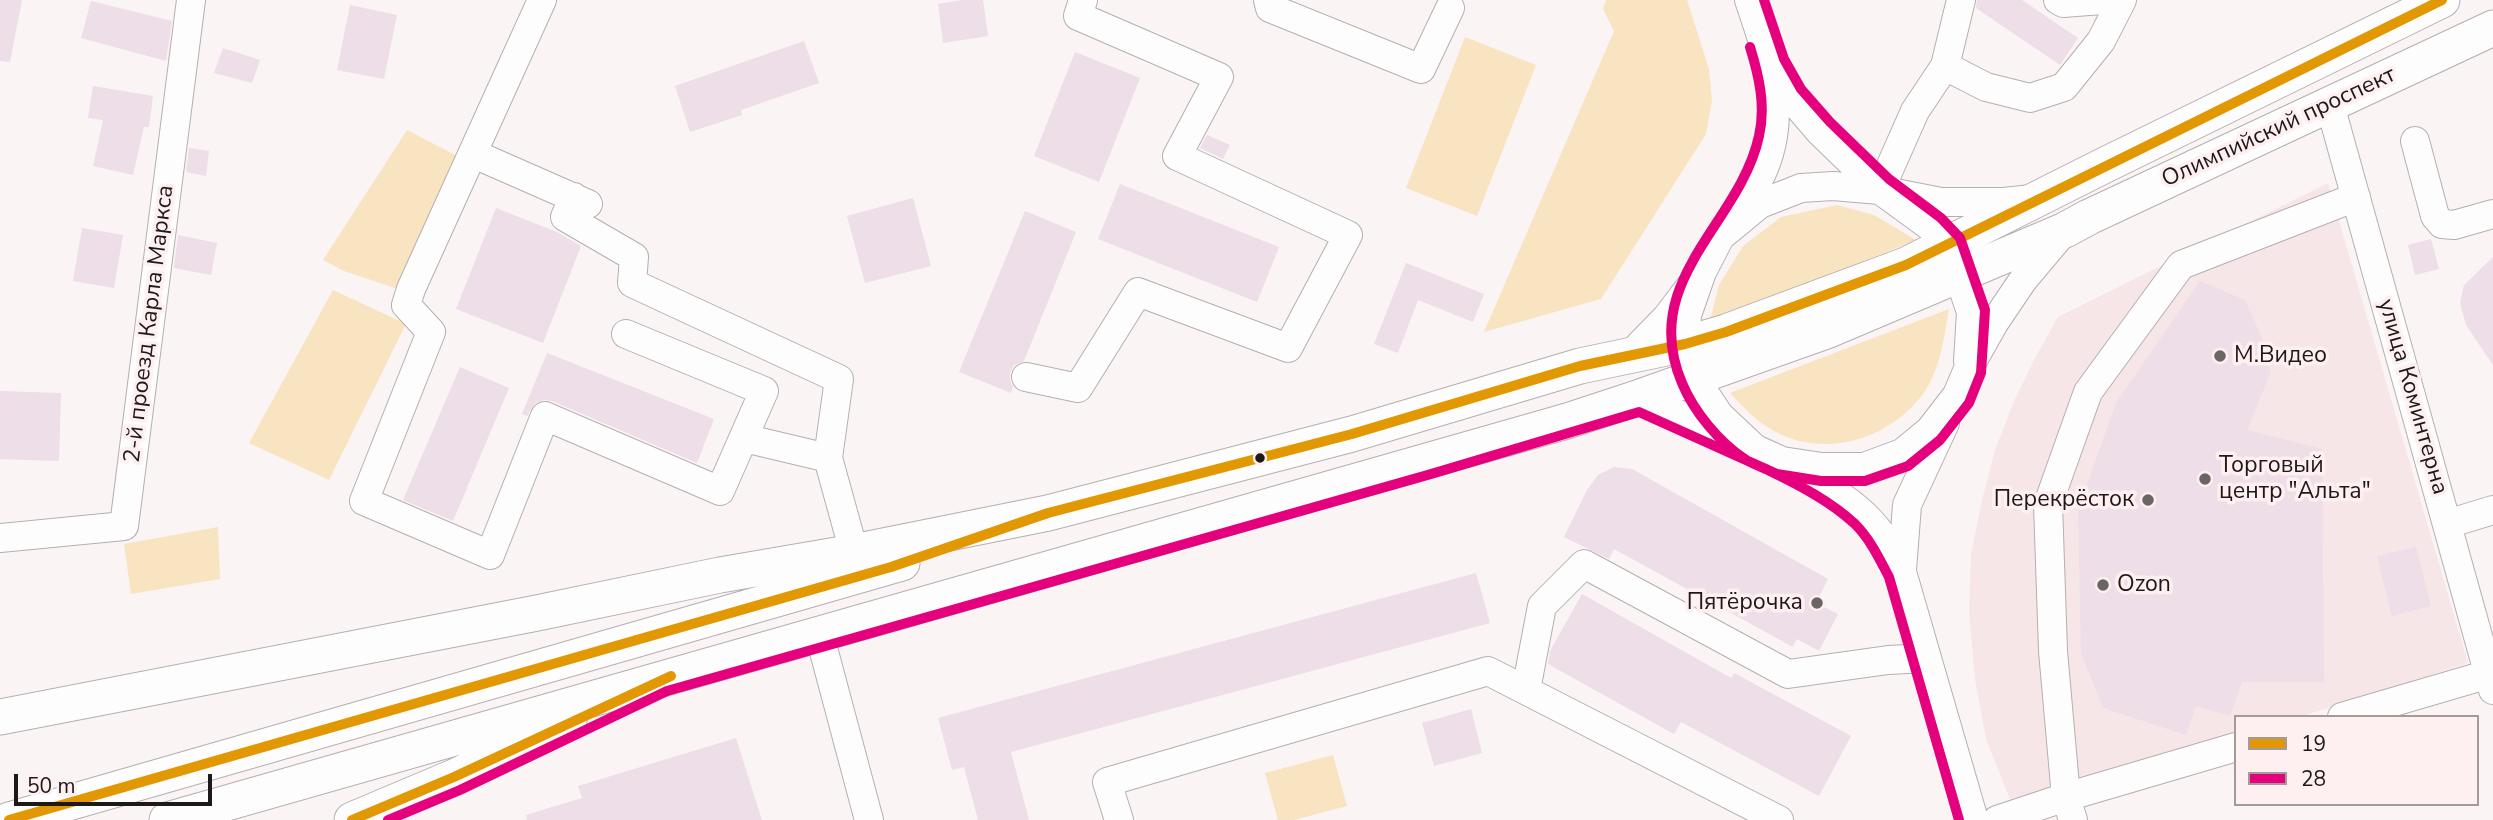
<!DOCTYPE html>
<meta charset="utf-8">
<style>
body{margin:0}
#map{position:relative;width:2493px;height:820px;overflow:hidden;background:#faf4f4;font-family:"Nunito Sans",sans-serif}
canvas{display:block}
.legend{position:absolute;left:2234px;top:715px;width:245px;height:91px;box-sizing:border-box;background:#fef0f1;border:2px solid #a59a9a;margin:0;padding:9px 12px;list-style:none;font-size:21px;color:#1f1818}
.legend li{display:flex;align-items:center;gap:14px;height:35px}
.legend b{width:35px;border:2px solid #a59a9a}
.scale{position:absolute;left:14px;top:774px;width:198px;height:32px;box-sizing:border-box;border:4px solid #1f1818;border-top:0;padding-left:9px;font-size:21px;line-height:24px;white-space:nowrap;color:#1f1818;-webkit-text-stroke:5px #fef0f1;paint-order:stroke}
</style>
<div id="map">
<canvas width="2493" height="820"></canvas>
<ul class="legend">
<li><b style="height:9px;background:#e19802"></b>19</li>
<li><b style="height:9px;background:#e5007d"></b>28</li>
</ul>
<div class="scale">50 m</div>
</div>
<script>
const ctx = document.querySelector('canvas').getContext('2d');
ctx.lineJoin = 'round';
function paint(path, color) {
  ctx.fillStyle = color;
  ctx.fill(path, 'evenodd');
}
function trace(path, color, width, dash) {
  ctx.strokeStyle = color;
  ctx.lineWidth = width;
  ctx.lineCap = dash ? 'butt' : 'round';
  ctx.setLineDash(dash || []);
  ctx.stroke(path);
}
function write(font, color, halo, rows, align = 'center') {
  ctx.font = font + ' "Nunito Sans",sans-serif';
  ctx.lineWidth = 7;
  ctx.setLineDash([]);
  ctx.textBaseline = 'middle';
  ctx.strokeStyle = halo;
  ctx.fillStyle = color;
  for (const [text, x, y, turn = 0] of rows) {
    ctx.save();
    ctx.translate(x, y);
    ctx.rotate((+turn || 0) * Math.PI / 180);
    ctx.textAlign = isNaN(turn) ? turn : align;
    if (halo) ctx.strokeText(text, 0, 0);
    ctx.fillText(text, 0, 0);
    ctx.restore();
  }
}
const built = new Path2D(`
 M 2328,183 L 2468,663 L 2299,717 L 2236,717 L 2236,737 L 2013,807 L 1986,739 L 1975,679 L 1969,611 L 1971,555 L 1982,500 L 1995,450 L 2014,401 L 2034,360 L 2058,317 Z`);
const green = new Path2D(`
 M 1606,0 L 1687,0 L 1709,69 L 1712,100 L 1706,134 L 1601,299 L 1484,332 L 1614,31 L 1603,9 Z
 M 1465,37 L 1536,65 L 1477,216 L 1406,188 Z
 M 407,130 L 461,158 L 401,290 L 344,271 L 323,260 Z
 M 1837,205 L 1874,215 L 1916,240 L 1709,324 L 1719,285 L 1743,246 L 1781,217 Z
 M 333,290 L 406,324 L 329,480 L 249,443 Z
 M 1949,309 C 1944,336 1941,367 1925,391 C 1893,438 1826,460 1774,431 C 1757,422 1743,407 1730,393 Z
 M 218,527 L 220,579 L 131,594 L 124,544 Z
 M 1333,755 L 1347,806 L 1294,820 L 1278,820 L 1265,773 Z`);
const building = new Path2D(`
 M 0,0 L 22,0 L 10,62 L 0,61 Z
 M 962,0 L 983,0 L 988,36 L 943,43 L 938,4 Z
 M 1977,0 L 2022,0 L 2078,38 L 2060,65 L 1976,8 Z
 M 91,1 L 172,21 L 166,61 L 81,38 Z
 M 350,5 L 397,15 L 384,79 L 337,70 Z
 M 804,41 L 819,83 L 741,110 L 742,115 L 690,132 L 675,86 Z
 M 223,48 L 260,60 L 252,83 L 214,73 Z
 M 1075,52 L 1140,78 L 1099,182 L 1034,156 Z
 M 93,86 L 153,96 L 149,127 L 144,127 L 133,175 L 93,166 L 103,120 L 88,118 Z
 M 1207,135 L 1230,145 L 1223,159 L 1200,148 Z
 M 189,148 L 209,151 L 206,176 L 186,172 Z
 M 1120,184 L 1279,247 L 1257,302 L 1098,239 Z
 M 913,198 L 931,266 L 865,283 L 847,216 Z
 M 496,208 L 557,232 L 581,246 L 543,343 L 456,309 Z
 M 1025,211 L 1076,232 L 1024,361 L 1014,365 L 1010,373 L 1010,381 L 1013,387 L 1011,393 L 959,372 Z
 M 82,228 L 123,235 L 114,288 L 73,281 Z
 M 178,235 L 217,243 L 211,275 L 174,268 Z
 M 2431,239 L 2439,269 L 2415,275 L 2408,245 Z
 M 2493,257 L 2493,365 L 2466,325 L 2460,303 L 2464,285 Z
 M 1406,263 L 1484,294 L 1473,322 L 1418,300 L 1398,353 L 1374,344 Z
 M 2200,281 L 2245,300 L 2268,352 L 2270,374 L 2247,430 L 2322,449 L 2324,682 L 2242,682 L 2230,716 L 2196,706 L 2186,735 L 2103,708 L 2081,653 L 2078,510 L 2116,403 Z
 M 547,353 L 714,419 L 697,463 L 552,401 L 544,400 L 535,403 L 527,416 L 522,414 Z
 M 460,367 L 509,388 L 453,521 L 403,500 Z
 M 0,391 L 61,393 L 59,461 L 0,459 Z
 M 1614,467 L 1632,469 L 1828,579 L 1816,603 L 1838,614 L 1819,651 L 1797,639 L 1793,647 L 1614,549 L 1609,559 L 1564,537 L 1587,490 L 1598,475 Z
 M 2416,547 L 2431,606 L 2392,616 L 2377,556 Z
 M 1476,573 L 1490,623 L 1011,752 L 1029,820 L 978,820 L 964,767 L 952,770 L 938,718 Z
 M 1582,594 L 1731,678 L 1734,673 L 1851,736 L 1819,796 L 1681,722 L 1674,734 L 1548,664 L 1550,651 Z
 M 1471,709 L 1482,753 L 1434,766 L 1422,723 Z
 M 736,738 L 762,820 L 527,820 L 526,815 L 582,798 L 578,786 Z`);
const minor = new Path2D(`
 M 542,0 L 411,289 L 406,305 L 431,332 L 364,501 L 490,555 L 545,416 L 720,491 L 764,391 L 626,334
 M 1268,0 L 1270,8 L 1421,69 L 1450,8
 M 2058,0 L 2063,3 L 2102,0
 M 1771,65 L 1790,97 L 1820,132 L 1880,190 L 1932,228 L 1948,245 L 1971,312 L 1968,361
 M 1945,66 L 1986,87 L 2030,98 L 2064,87 L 2101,41 L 2122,0
 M 2330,105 L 2493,690
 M 2415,141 L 2435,216 L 2442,224 L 2454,225 L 2493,214
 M 474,154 L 588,204
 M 1880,190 L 1915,111 L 1945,66 L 1961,0
 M 574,197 L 565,217 L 634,257 L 632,283 L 839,379 L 828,458
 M 1733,217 C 1742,204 1753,191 1760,177 C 1790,116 1769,59 1749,0
 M 1631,354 L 1667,317 L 1689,288
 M 1026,377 L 1078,388 L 1138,292 L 1288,348 L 1348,235 L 1177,156 L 1219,77 L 1078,16 L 1083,0
 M 1640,397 L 1782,461 L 1822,467 L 1864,467 L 1902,453 L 1930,430 L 1957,395 L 1968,369 L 1994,323 L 2023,280 L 2065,230
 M 744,438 L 828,458 L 854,552
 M 1754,448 L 1719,415 L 1694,377 L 1685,344 L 1687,315 L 1702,272 L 1720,237 L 1760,204 L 1801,188 L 1833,186 L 1880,190 L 1941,202 L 2004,202 L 2032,199
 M 1793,468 C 1820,484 1849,498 1870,521 C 1884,535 1893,555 1902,572 L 1974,820
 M 2447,524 L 2493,510
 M 0,538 L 124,526 L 191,0
 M 1902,570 L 1907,505 L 1945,423
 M 819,633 L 869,820
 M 1526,690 L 1542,606 L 1584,564 L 1788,674 L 1888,660 L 1927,658
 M 2342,717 L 2489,674
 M 1119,820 L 1107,782 L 1488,671 L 1779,820
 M 1997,820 L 2066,797 L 2236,747
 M 2073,820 L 2066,797 L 2053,651 L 2048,504 L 2088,392 L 2181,265 L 2356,197`);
const major = new Path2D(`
 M 0,717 L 537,613 L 720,575 L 854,552 L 1048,513 L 1352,434 L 1580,366 L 1685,344 L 1726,332 L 1906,265 L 2105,165 L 2442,0
 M 9,820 L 902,563
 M 167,820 L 1567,421 L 1640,397 L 1829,330 L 2065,230 L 2089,217 L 2493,28
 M 352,820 L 454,777 L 569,722`);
const bus1 = new Path2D(`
 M 9,820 L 891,567 L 1048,513 L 1352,434 L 1580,366 L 1685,344 L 1726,332 L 1906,265 L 2442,0
 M 352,820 L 454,777 L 671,676`);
const bus2 = new Path2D(`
 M 1750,47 C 1759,76 1766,106 1759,136 C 1740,224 1638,280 1682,383 C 1694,412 1719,442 1746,460 C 1753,464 1762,467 1770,471 C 1799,485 1830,501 1855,524 C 1870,539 1879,558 1889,577 L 1959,820
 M 388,820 L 460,790 L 667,691 L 1431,474 L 1639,412 L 1777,474 L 1821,481 L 1865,481 L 1908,466 L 1940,440 L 1969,403 L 1981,373 L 1985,310 L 1960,238 L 1941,218 L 1889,179 L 1830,122 L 1801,89 L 1784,59 L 1764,0`);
const markers = [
 [2220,356,7,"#6c6565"],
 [1260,458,6,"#1f1818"],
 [2205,479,7,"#6c6565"],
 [2148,500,7,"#6c6565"],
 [2103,585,7,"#6c6565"],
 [1817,603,7,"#6c6565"]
];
const streetNames = [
 ["Олимпийский проспект",2279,128,-25],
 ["2-й проезд Карла Маркса",150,324,-83],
 ["улица Коминтерна",2412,397,74]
];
const poiNames = [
 ["М.Видео",2234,356],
 ["Торговый",2219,466],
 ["центр \"Альта\"",2219,492],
 ["Перекрёсток",2134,500,"right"],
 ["Ozon",2117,585],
 ["Пятёрочка",1803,603,"right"]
];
paint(built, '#f7e6e7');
paint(green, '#f9e4c1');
paint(building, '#eddee7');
trace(minor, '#b5afaf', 30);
trace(major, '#b5afaf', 37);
trace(minor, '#fefdfd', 28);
trace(major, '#fefdfd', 35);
trace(bus1, '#e19802', 10);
trace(bus2, '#e5007d', 10);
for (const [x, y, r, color] of markers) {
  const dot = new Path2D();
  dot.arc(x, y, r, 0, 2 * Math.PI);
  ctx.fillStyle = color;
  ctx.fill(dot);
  trace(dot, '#fef0f1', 2.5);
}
write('23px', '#1f1818', '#fef0f1', streetNames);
write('23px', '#1f1818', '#fef0f1', poiNames, 'left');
</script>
